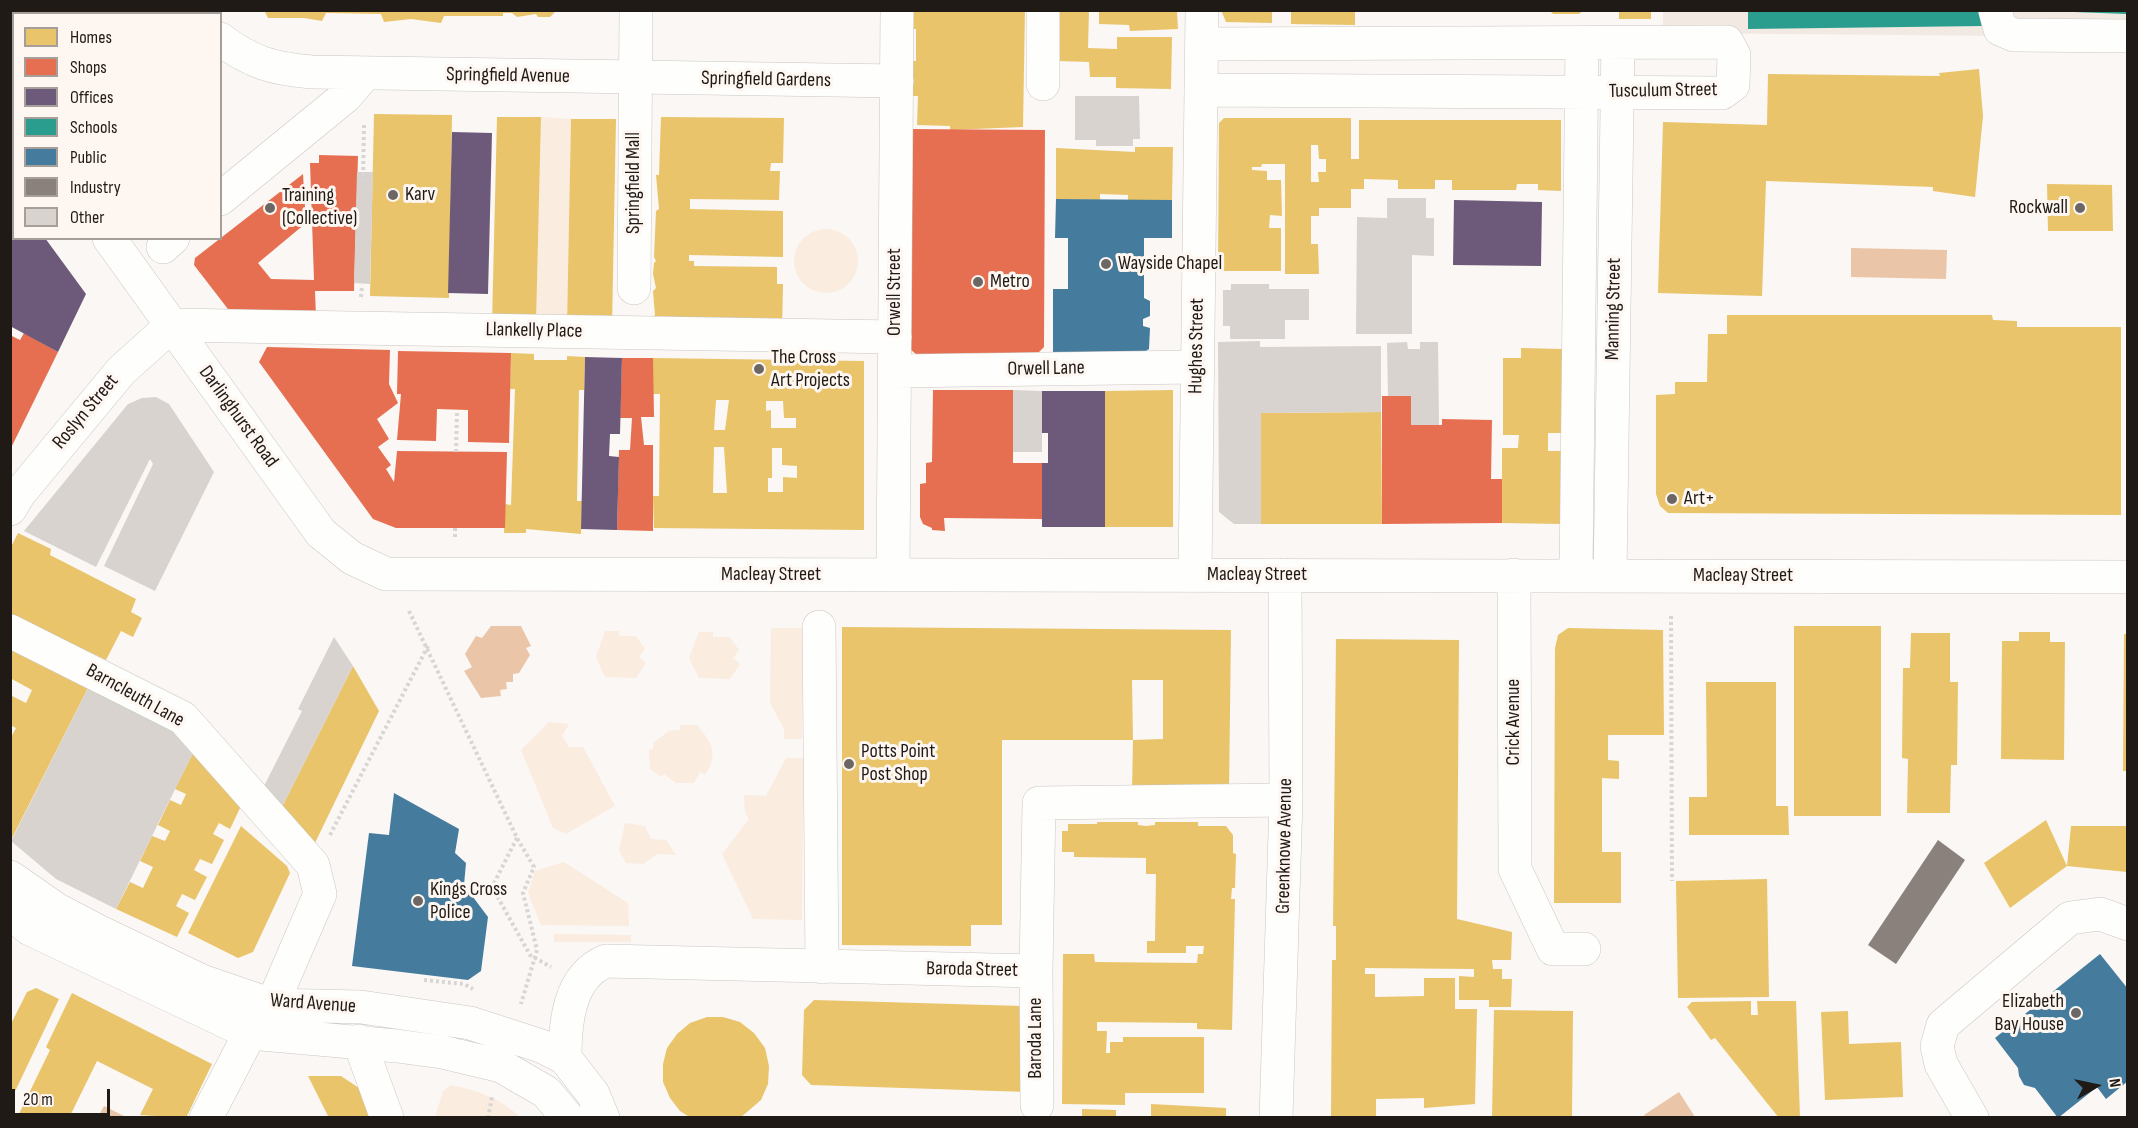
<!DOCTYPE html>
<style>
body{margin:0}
#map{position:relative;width:2138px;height:1128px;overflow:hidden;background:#faf7f4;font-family:"Sofia Sans Condensed",sans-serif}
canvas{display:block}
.frame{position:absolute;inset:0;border:12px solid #201a16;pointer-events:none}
.legend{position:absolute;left:12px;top:12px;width:210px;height:228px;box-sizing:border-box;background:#fdf6f1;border:2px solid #a59e99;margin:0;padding:8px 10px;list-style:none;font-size:18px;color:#201a16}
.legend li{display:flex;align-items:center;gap:12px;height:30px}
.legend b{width:30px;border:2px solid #a59e99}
.north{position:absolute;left:2066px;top:1056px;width:60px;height:60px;-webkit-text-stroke:4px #fdf6f1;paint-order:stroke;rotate:81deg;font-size:16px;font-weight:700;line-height:24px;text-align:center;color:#201a16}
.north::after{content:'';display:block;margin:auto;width:21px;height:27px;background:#201a16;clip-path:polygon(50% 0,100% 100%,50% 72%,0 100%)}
.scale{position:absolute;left:12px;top:1089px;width:98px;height:27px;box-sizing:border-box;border:3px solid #201a16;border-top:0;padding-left:8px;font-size:18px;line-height:21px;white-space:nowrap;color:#201a16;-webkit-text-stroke:4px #fdf6f1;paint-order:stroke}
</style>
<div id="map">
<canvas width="2138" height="1128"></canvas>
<div class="frame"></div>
<ul class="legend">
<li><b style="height:16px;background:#e9c46a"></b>Homes</li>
<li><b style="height:16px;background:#e76f51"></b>Shops</li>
<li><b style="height:16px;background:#6d597a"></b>Offices</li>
<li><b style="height:16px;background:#2a9d8f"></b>Schools</li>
<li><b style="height:16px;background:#457b9d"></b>Public</li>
<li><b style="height:16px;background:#8a817c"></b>Industry</li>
<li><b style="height:16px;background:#d8d3cf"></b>Other</li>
</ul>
<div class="north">N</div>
<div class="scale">20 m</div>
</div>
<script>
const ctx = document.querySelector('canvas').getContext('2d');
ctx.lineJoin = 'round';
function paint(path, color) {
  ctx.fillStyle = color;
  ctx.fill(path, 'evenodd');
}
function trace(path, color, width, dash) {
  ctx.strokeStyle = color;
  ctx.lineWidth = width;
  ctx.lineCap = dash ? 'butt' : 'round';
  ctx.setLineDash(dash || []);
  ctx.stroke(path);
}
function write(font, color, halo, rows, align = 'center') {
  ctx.font = font + ' "Sofia Sans Condensed",sans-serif';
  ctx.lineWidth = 6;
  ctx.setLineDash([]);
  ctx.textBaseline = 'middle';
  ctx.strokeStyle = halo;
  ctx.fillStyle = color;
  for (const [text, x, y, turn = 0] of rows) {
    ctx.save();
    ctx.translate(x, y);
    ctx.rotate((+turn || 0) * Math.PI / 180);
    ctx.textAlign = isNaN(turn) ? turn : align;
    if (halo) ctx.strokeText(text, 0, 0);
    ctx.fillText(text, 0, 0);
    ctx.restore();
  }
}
const built = new Path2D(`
 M 1663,10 L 2128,11 L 2127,37 L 1663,33 Z`);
const green = new Path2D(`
 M 541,117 L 571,119 L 567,325 L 536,324 Z
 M794 261a32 32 0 1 1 64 0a32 32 0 1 1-64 0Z
 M 771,628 L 804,628 L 802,739 L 784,739 L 784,729 L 770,703 Z
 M 605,631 L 619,631 L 619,636 L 636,636 L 645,649 L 639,657 L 646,663 L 636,678 L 605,677 L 596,657 Z
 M 699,632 L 713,632 L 713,637 L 730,637 L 739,650 L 733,658 L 740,664 L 730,679 L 699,678 L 689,658 Z
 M 549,722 L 569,724 L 562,736 L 569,747 L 583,747 L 615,806 L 566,834 L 553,828 L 521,750 Z
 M 680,725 L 697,725 C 712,743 719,754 705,775 L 700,772 L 694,783 L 676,783 L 664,774 L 661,777 L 650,769 L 649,750 L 653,749 L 654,742 L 669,731 L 680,730 Z
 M 786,758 L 804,758 L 802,920 L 753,919 L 722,854 L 749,819 L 745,812 L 744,795 L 766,796 Z
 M 625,823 L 645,826 L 651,839 L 666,840 L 676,855 L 657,854 L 644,864 L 626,863 L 619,850 Z
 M 564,862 L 628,903 L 629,926 L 541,925 L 528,893 L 535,871 Z
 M 554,934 L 631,935 L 631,942 L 554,942 Z
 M 451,1085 C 477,1090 501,1099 520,1117 L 435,1117 L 443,1091 Z`);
const water = new Path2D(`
 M 1851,248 L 1947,250 L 1946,279 L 1851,277 Z
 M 491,626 L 521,626 L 531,646 L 526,648 L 530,655 L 519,673 L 513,674 L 513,682 L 506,682 L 507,689 L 500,690 L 501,696 L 481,698 L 464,671 L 472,667 L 465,654 L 476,636 L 482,638 Z
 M 1679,1092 L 1695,1117 L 1645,1117 L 1644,1115 Z
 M 104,1106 L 126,1117 L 98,1117 Z`);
const homes = new Path2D(`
 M 264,10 L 557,10 L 550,17 L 538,17 L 536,14 L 517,17 L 512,13 L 503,13 L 503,16 L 444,16 L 441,23 L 411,19 L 384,22 L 381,14 L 326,13 L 322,21 L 304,18 L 268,18 Z
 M 909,10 L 1025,10 L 1023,127 L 950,130 L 950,126 L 917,125 L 918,96 L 904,96 L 905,61 L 916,61 L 916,29 L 909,29 Z
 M 1058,10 L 1089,10 L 1088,48 L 1117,49 L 1117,37 L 1172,37 L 1171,89 L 1116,88 L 1116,77 L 1090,77 L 1089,62 L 1058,61 Z
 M 1099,10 L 1177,11 L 1178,29 L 1130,31 L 1129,25 L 1099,24 Z
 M 1221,10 L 1272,10 L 1272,23 L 1226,22 Z
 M 1291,10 L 1355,10 L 1355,25 L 1291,24 Z
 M 1549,10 L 1584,10 L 1579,14 L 1553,14 Z
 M 1619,10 L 1651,10 L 1651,19 L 1619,19 Z
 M 1979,69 L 1983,116 L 1975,197 L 1933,191 L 1933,187 L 1766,181 L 1762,296 L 1658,293 L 1663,122 L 1767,125 L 1768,74 L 1940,76 L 1939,73 Z
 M 374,114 L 452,115 L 449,298 L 370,296 Z
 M 497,117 L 541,117 L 536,324 L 492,323 Z
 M 661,117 L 784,118 L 783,163 L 771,163 L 770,171 L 780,171 L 779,200 L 690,199 L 690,209 L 783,211 L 783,257 L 689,255 L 689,261 L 694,261 L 694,266 L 777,267 L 777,284 L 783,284 L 782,332 L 652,317 L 655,315 L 653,291 L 656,288 L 653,274 L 654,263 L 656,261 L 654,257 L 656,211 L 659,209 L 656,175 L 659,175 Z
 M 1224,118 L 1351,118 L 1351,159 L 1359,159 L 1359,120 L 1561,120 L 1561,191 L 1538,190 L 1538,184 L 1517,184 L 1516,190 L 1452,190 L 1452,180 L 1435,180 L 1435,189 L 1398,189 L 1398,180 L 1364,179 L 1364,189 L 1351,189 L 1351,208 L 1319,208 L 1319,216 L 1311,216 L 1311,244 L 1318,244 L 1319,274 L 1285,274 L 1285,164 L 1262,164 L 1261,167 L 1252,167 L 1252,170 L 1267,171 L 1267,180 L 1281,180 L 1282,216 L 1270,215 L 1269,228 L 1281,228 L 1281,271 L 1218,271 L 1219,123 ZM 1311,145 L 1318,145 L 1319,159 L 1326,159 L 1326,172 L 1318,172 L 1319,182 L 1311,182 Z
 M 571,119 L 616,119 L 612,326 L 567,325 Z
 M 1135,147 L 1173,147 L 1172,200 L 1128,200 L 1128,195 L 1100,194 L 1100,200 L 1056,199 L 1056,148 L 1135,152 Z
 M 2047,184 L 2112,185 L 2113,231 L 2048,231 Z
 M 1727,315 L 1992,315 L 1993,320 L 2017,321 L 2017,327 L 2121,327 L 2121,515 L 1668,513 L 1660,506 L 1656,494 L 1656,395 L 1675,394 L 1675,382 L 1707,382 L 1708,334 L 1727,334 Z
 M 1521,348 L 1563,349 L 1562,433 L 1548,433 L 1548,451 L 1561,451 L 1561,524 L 1502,523 L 1502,448 L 1518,448 L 1519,435 L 1503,435 L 1503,358 L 1521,358 Z
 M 511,353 L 534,354 L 534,360 L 567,360 L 567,356 L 585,357 L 584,390 L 579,390 L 577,501 L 582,501 L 581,534 L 526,529 L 526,533 L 504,533 L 505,504 L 511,505 L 515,389 L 510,389 Z
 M 653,358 L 864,361 L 864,530 L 654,528 L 653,496 L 659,496 L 660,394 L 653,394 ZM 716,400 L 729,400 L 725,430 L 714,430 ZM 766,401 L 783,401 L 784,418 L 796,418 L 796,428 L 771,428 L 771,410 L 766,411 ZM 714,447 L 724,447 L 727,493 L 713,493 ZM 772,448 L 782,448 L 782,465 L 797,466 L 797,478 L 783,477 L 783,492 L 768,492 L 768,478 L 772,478 Z
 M 1173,390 L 1173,527 L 1105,527 L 1105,391 Z
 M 1381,412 L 1382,524 L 1261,524 L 1261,413 Z
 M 18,533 L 51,549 L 50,555 L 136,599 L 131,612 L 142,618 L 133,637 L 121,631 L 106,660 L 10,614 L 10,549 Z
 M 1794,626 L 1881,626 L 1881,816 L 1794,816 Z
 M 842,627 L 1231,630 L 1229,791 L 1132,790 L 1133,740 L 1163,739 L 1163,680 L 1132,680 L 1133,740 L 1002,740 L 1002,925 L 971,925 L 971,946 L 842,945 Z
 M 1568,628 L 1663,630 L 1664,735 L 1608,735 L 1608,760 L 1619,761 L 1619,779 L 1602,778 L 1602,852 L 1621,852 L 1621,903 L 1554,903 L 1555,648 L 1558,635 Z
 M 2019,632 L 2050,632 L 2050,642 L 2065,642 L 2064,760 L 2001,759 L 2002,641 L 2019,641 Z
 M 1911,633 L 1950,633 L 1950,682 L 1958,682 L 1957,765 L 1951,765 L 1950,813 L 1907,813 L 1908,759 L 1902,758 L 1903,668 L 1910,668 Z
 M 2124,634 L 2127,634 L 2127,771 L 2123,771 Z
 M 1336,639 L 1459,640 L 1457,919 L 1512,932 L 1511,960 L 1492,960 L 1493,969 L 1502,969 L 1502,979 L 1512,979 L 1511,1007 L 1489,1007 L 1489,1000 L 1459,1000 L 1459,976 L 1474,977 L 1474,969 L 1365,968 L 1365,974 L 1375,974 L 1375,997 L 1424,996 L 1424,978 L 1455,978 L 1455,1009 L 1477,1009 L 1475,1104 L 1424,1108 L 1424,1098 L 1376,1099 L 1376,1118 L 1331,1118 L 1332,960 L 1336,960 L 1336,926 L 1333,926 Z
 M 10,648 L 89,686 L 10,842 L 10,739 L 16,728 L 10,725 L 10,695 L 26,703 L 32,690 L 10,678 Z
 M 353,666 L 379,711 L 313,847 L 280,811 Z
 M 1706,682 L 1776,682 L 1776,806 L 1788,806 L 1789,835 L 1689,835 L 1689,797 L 1707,797 Z
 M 193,753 L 241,806 L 230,829 L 219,823 L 213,834 L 224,840 L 212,864 L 200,859 L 194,870 L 207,877 L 195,900 L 182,894 L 176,906 L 189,913 L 177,937 L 116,909 L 130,882 L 143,888 L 153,867 L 140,861 L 152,836 L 165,841 L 170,831 L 158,825 L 170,800 L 181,805 L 186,794 L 175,789 Z
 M 2046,820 L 2067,866 L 2010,908 L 1984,863 Z
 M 1097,822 L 1138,822 L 1138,825 L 1146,826 L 1155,825 L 1155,822 L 1198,822 L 1198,826 L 1226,826 L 1233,835 L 1233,853 L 1236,854 L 1235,888 L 1232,888 L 1231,899 L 1235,899 L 1232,1030 L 1197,1029 L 1197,1023 L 1097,1022 L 1097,1031 L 1107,1031 L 1106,1053 L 1110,1053 L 1110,1042 L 1123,1042 L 1123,1037 L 1204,1037 L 1204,1093 L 1125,1093 L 1125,1105 L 1062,1104 L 1063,954 L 1094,954 L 1095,962 L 1197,963 L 1198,954 L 1203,954 L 1204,946 L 1186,946 L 1186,953 L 1147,953 L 1147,941 L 1155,941 L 1156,874 L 1146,874 L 1146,858 L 1074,857 L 1074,852 L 1062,852 L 1062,831 L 1068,831 L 1068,824 L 1097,824 Z
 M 241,826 L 287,866 L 290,873 L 253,952 L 238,958 L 188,933 Z
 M 2071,826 L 2127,826 L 2127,872 L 2067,866 Z
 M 1767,879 L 1769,997 L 1678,998 L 1676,881 Z
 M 36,988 L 59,999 L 10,1102 L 10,1026 L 27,992 Z
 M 72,993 L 212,1064 L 186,1118 L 140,1115 L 153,1089 L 97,1061 L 69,1118 L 17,1118 L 50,1050 L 46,1047 Z
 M 814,1000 L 1022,1006 L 1028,1092 L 811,1085 L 802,1075 L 804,1010 Z
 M 1751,1001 L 1751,1015 L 1758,1015 L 1757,1001 L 1796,1001 L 1800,1118 L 1779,1118 L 1715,1038 L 1711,1040 L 1687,1007 L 1692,1002 Z
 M 1494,1010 L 1573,1011 L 1572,1118 L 1492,1118 Z
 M 1848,1011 L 1849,1044 L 1901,1042 L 1903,1097 L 1825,1100 L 1821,1012 Z
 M 707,1017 L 723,1017 L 740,1022 L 754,1033 L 765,1048 L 769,1066 L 768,1084 L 761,1100 L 740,1118 L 691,1118 L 680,1111 L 670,1098 L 663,1082 L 663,1064 L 667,1048 L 677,1034 L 690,1023 Z
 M 308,1076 L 341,1076 L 359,1088 L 371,1118 L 329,1118 Z
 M 1151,1104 L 1226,1108 L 1226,1118 L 1151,1118 Z
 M 1082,1109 L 1116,1110 L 1116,1118 L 1082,1118 Z`);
const shops = new Path2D(`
 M 10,10 L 142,10 L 145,14 L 14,14 L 14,67 L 10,66 Z
 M 908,129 L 1045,130 L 1044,347 L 1030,361 L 924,361 L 910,349 Z
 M 319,155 L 358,156 L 354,291 L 315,291 L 316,317 L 231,313 L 194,265 L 195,258 L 303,174 L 306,223 L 258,263 L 271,279 L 314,280 L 310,163 L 319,163 Z
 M 24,333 L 58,352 L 10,450 L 10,335 L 20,340 Z
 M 267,347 L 390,350 L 389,384 L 398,403 L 377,419 L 389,439 L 378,447 L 391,465 L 386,469 L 394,482 L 397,451 L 507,452 L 505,528 L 396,528 L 373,519 L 259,362 Z
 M 398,351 L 511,353 L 509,443 L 468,442 L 468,410 L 437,409 L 436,441 L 397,440 L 401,394 L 397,394 Z
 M 622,358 L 653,358 L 654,417 L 641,417 L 644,445 L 653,445 L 653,531 L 617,530 L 619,450 L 630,450 L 632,418 L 620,418 Z
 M 933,390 L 1013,390 L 1013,463 L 1042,463 L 1042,519 L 944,518 L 945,531 L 932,530 L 932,528 L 923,524 L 920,517 L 920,484 L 926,483 L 926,463 L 932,462 Z
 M 1382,396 L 1411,396 L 1411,425 L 1442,425 L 1442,419 L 1492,420 L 1491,479 L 1502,479 L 1502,523 L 1382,524 Z`);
const offices = new Path2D(`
 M 452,132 L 492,133 L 488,294 L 448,293 Z
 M 14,194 L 14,238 L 45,238 L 86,294 L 58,352 L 10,326 L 10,199 Z
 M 1454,200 L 1542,202 L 1541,266 L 1453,265 Z
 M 585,357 L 622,358 L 620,434 L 610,434 L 609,456 L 619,457 L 617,530 L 581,529 Z
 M 1042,391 L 1105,391 L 1105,527 L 1042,527 L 1042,463 L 1048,463 L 1048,433 L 1042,433 Z`);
const schools = new Path2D(`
 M 1748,10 L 1983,10 L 1983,26 L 1748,29 Z
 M 2074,10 L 2126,10 L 2126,14 L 2074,12 Z`);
const public = new Path2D(`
 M 1056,199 L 1172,200 L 1172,238 L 1144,238 L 1144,298 L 1150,301 L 1150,316 L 1143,319 L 1143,326 L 1150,328 L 1149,349 L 1141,354 L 1053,353 L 1053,289 L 1068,289 L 1068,238 L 1055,238 Z
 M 394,793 L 459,829 L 455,853 L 466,863 L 464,885 L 488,917 L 481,971 L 468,980 L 352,966 L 369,833 L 389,835 Z
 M 2100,954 L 2128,989 L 2128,1081 L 2106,1099 L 2097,1087 L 2058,1118 L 2035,1088 L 2024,1085 L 2019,1076 L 2018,1068 L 1995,1038 Z`);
const industry = new Path2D(`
 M 1938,840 L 1965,860 L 1896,964 L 1868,945 Z`);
const building = new Path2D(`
 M 1075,96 L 1139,96 L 1140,139 L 1133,139 L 1133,146 L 1096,146 L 1096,140 L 1075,140 Z
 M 357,172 L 373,172 L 370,284 L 354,283 Z
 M 1387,198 L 1426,198 L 1426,218 L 1434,218 L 1434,256 L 1412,255 L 1412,334 L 1356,334 L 1357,217 L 1387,218 Z
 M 1231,284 L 1269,284 L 1269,289 L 1309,289 L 1309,320 L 1285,320 L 1285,339 L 1230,339 L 1230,326 L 1223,326 L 1223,290 L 1231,290 Z
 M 1260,341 L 1260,347 L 1381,346 L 1381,412 L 1261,413 L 1261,524 L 1234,524 L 1219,512 L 1218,342 Z
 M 1407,342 L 1408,349 L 1420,349 L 1420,342 L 1438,342 L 1439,425 L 1411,425 L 1411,396 L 1388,396 L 1387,343 Z
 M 1013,390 L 1042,391 L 1042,452 L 1013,452 Z
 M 156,397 L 169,404 L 214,472 L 155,591 L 104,566 L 153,464 L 150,459 L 96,567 L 24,531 L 128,404 L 142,398 Z
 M 334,637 L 353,666 L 282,807 L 264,786 L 302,711 L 298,709 Z
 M 89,686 L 167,723 L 193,753 L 116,909 L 56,879 L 11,841 Z`);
const path = new Path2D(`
 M 363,182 L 364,125
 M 361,297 L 362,285
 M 456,452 L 457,410
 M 455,528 L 455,540
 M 409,611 L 517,838 L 534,867 L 523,893 L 537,950 L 521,1004
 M 1671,616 L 1672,881
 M 330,835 L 428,646
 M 517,838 L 492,887 L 530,955 L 551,967
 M 424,980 L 464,984 L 473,989
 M 488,1118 L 492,1097`);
const minor = new Path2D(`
 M 184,10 L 188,14
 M 1995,10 L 2000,29 L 2014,35 L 2128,36
 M 220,39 C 252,63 274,69 312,72 L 897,81
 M 1043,84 L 1043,10
 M 1201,90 L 1722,93 L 1733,85 L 1734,55 L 1727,42 L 1202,44
 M 10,127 L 14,129
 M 220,199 L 346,96 L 365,74
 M 109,238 L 321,533 L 352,558 L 386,574 L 2128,577
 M 163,247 L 173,238
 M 634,288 L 636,10
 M 172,325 L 895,337
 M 895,371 L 1197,367
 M 10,509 L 19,494 L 121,371 L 172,325
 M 893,574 L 897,10
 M 1195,574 L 1202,10
 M 1514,575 L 1515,869 L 1553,949 L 1584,949
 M 1576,576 L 1582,43
 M 1610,576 L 1618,43
 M 819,627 L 822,967
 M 10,631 L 183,718 L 313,865 L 320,894 L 272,1005 L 250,1033 L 206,1118
 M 10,877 L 56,909 L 98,931 L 202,981 L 272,1005 L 361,1007 L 470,1023 L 541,1046 L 565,1058 L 593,1094 L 603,1118
 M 10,913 L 30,929 L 250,1033 L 397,1046 L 442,1052 L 501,1066 L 546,1092 L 568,1118
 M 1036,971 L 1037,1105
 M 359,1041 L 387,1118
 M 565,1058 C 565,1022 569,976 606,961 L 1036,971 L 1039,803 L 1286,800
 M 1276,1118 L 1286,800 L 1285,575
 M 1972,1118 L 1941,1064 L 1937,1046 L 1943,1025 L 2070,918 L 2100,914 L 2128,924`);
const markers = [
 [393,195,6,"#6c6764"],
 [270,208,6,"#6c6764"],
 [2080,208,6,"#6c6764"],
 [1106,264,6,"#6c6764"],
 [978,282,6,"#6c6764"],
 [759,369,6,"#6c6764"],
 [1672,499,6,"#6c6764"],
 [849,764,6,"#6c6764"],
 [418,901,6,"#6c6764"],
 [2076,1013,6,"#6c6764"]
];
const streetNames = [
 ["Springfield Avenue",508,76,1],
 ["Springfield Gardens",766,80,1],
 ["Tusculum Street",1663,91,-1],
 ["Springfield Mall",634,183,-90],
 ["Orwell Street",895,292,-90],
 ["Manning Street",1614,309,-89],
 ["Llankelly Place",534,331,1],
 ["Hughes Street",1197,346,-89],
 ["Orwell Lane",1046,369,-1],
 ["Roslyn Street",86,412,-50],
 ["Darlinghurst Road",238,417,54],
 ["Macleay Street",771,575],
 ["Macleay Street",1257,575],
 ["Macleay Street",1743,576],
 ["Barncleuth Lane",135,696,29],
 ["Crick Avenue",1514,722,-90],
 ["Greenknowe Avenue",1285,846,-89],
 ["Baroda Street",972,970,1],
 ["Ward Avenue",313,1004,4],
 ["Baroda Lane",1036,1038,-90]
];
const poiNames = [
 ["Karv",405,195],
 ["Training",282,196],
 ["(Collective)",282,219],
 ["Rockwall",2068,208,"right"],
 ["Wayside Chapel",1118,264],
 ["Metro",990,282],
 ["The Cross",771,358],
 ["Art Projects",771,381],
 ["Art+",1684,499],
 ["Potts Point",861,752],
 ["Post Shop",861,775],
 ["Kings Cross",430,890],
 ["Police",430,913],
 ["Elizabeth",2064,1002,"right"],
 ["Bay House",2064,1025,"right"]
];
paint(built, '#f2e9e2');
paint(green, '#fbece0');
paint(water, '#eac5a8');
paint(homes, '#e9c46a');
paint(shops, '#e76f51');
paint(offices, '#6d597a');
paint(schools, '#2a9d8f');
paint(public, '#457b9d');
paint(industry, '#8a817c');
paint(building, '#d8d3cf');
trace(minor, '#cbc6c2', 34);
trace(path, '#d7d6d5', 4, [3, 3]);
trace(minor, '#fefefd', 33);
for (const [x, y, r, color] of markers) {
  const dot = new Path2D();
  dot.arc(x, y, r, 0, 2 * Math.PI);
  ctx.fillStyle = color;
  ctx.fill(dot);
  trace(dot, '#fdf6f1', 2);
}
write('20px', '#201a16', '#fdf6f1', streetNames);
write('20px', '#201a16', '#fdf6f1', poiNames, 'left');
</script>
